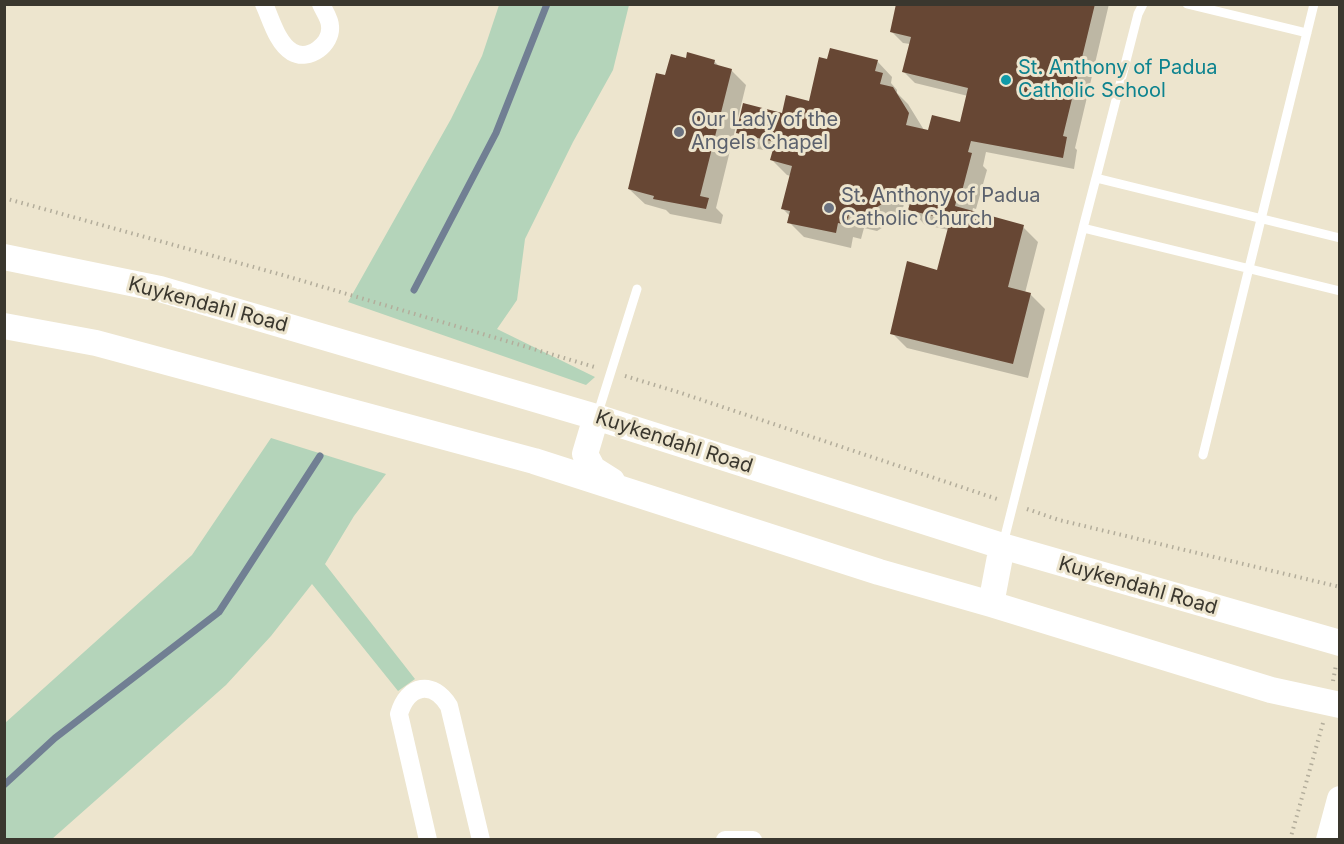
<!DOCTYPE html>
<style>
body{margin:0}
#map{position:relative;width:1344px;height:844px;overflow:hidden;background:#ede5ce;font-family:Inter,sans-serif}
canvas{display:block}
.frame{position:absolute;inset:0;border:6px solid #3a372e;pointer-events:none}
</style>
<div id="map">
<canvas width="1344" height="844"></canvas>
<div class="frame"></div>
</div>
<script>
const ctx = document.querySelector('canvas').getContext('2d');
ctx.lineJoin = 'round';
function paint(path, color) {
  ctx.fillStyle = color;
  ctx.fill(path, 'evenodd');
}
function trace(path, color, width, dash) {
  ctx.strokeStyle = color;
  ctx.lineWidth = width;
  ctx.lineCap = dash ? 'butt' : 'round';
  ctx.setLineDash(dash || []);
  ctx.stroke(path);
}
function write(font, color, halo, rows, align = 'center') {
  ctx.font = font + ' Inter,sans-serif';
  ctx.lineWidth = 6;
  ctx.setLineDash([]);
  ctx.textBaseline = 'middle';
  ctx.strokeStyle = halo;
  ctx.fillStyle = color;
  for (const [text, x, y, turn = 0] of rows) {
    ctx.save();
    ctx.translate(x, y);
    ctx.rotate((+turn || 0) * Math.PI / 180);
    ctx.textAlign = isNaN(turn) ? turn : align;
    if (halo) ctx.strokeText(text, 0, 0);
    ctx.fillText(text, 0, 0);
    ctx.restore();
  }
}
const green = new Path2D(`
 M 499,5 L 629,5 L 613,70 L 573,142 L 525,239 L 517,300 L 497,329 L 595,377 L 586,385 L 348,302 L 451,119 L 482,56 Z
 M 271,438 L 386,474 L 354,516 L 325,564 L 415,679 L 398,691 L 312,584 L 271,636 L 226,685 L 52,839 L 5,839 L 5,723 L 192,555 Z`);
const shadow = new Path2D(`
 M 898,4 L 1109,4 L 1075,148 L 1077,150 L 1074,169 L 986,152 L 983,166 L 987,170 L 976,209 L 973,208 L 972,212 L 1023,227 L 1038,242 L 1025,293 L 1030,294 L 1045,309 L 1028,378 L 907,348 L 892,333 L 938,272 L 949,230 L 925,225 L 910,209 L 911,206 L 904,204 L 901,216 L 877,231 L 864,228 L 861,239 L 853,237 L 851,248 L 804,237 L 789,222 L 790,216 L 783,209 L 791,176 L 787,175 L 772,160 L 774,152 L 753,148 L 738,132 L 783,115 L 810,102 L 828,60 L 877,61 L 892,77 L 891,83 L 897,90 L 897,93 L 908,104 L 924,130 L 929,131 L 961,124 L 968,96 L 915,83 L 903,71 L 910,44 L 903,43 L 891,31 Z
 M 714,61 L 720,67 L 731,70 L 746,85 L 716,208 L 723,215 L 721,224 L 670,214 L 666,210 L 645,204 L 629,189 L 666,77 Z`);
const stream = new Path2D(`
 M 414,290 L 496,133 L 547,4
 M 4,785 L 55,738 L 219,612 L 320,456`);
const building = new Path2D(`
 M 896,4 L 1095,4 L 1063,136 L 1067,137 L 1063,158 L 971,141 L 968,152 L 972,153 L 961,195 L 958,194 L 955,206 L 1024,225 L 1008,287 L 1031,293 L 1013,364 L 890,334 L 907,261 L 937,270 L 950,220 L 908,210 L 912,196 L 889,190 L 887,201 L 861,217 L 849,214 L 847,225 L 838,223 L 836,233 L 787,223 L 790,211 L 781,209 L 792,166 L 770,160 L 775,142 L 736,133 L 743,103 L 782,113 L 786,95 L 809,101 L 819,57 L 827,59 L 830,48 L 878,60 L 875,71 L 883,73 L 880,84 L 893,87 L 909,113 L 906,125 L 928,130 L 932,115 L 960,122 L 968,88 L 902,72 L 911,37 L 890,32 Z
 M 687,52 L 715,60 L 714,64 L 732,69 L 700,196 L 709,198 L 706,209 L 653,199 L 654,196 L 628,189 L 656,73 L 665,75 L 671,54 L 686,58 Z`);
const path = new Path2D(`
 M 4,198 L 286,276 L 598,368
 M 625,376 L 681,393 L 1000,500
 M 1027,509 L 1059,520 L 1340,587
 M 1333,681 L 1336,665
 M 1290,840 L 1323,723`);
const lane = new Path2D(`
 M 1187,4 L 1307,33
 M 1096,178 L 1138,14 L 1143,4
 M 1083,228 L 1096,178 L 1340,238
 M 597,416 L 637,289
 M 1203,455 L 1314,4
 M 1003,544 L 1083,228 L 1340,291`);
const street = new Path2D(`
 M 264,4 C 271,19 277,43 292,52 C 309,62 332,44 330,26 C 330,19 324,11 321,4
 M 428,840 L 399,714 C 408,684 433,680 449,706 L 481,840
 M 725,840 L 753,840`);
const secondary = new Path2D(`
 M 4,257 L 160,289 L 596,417 L 1002,546 L 1340,643
 M 4,326 L 96,343 L 534,461 L 879,572 L 991,604 L 1271,690 L 1340,705
 M 596,417 L 585,454 L 593,469 L 612,481
 M 991,604 L 1002,546
 M 1329,840 L 1340,799`);
const markers = [
 [1006,80,6,"#0f9aa8"],
 [679,132,6,"#6b7280"],
 [829,208,6,"#6b7280"]
];
const cultureNames = [
 ["St. Anthony of Padua",1018,68],
 ["Catholic School",1018,91]
];
const worshipNames = [
 ["Our Lady of the",691,120],
 ["Angels Chapel",691,143],
 ["St. Anthony of Padua",841,196],
 ["Catholic Church",841,219]
];
const streetNames = [
 ["Kuykendahl Road",208,305,15],
 ["Kuykendahl Road",674,442,18],
 ["Kuykendahl Road",1138,586,16]
];
paint(green, '#b4d4ba');
paint(shadow, '#0003');
trace(stream, '#717f93', 7);
paint(building, '#674734');
trace(path, '#b3ad9b', 4, [1.5, 4.5]);
trace(lane, '#fff', 9);
trace(street, '#fff', 18);
trace(secondary, '#fff', 26);
for (const [x, y, r, color] of markers) {
  const dot = new Path2D();
  dot.arc(x, y, r, 0, 2 * Math.PI);
  ctx.fillStyle = color;
  ctx.fill(dot);
  trace(dot, '#ede5ce', 2);
}
write('20px', '#0d838f', '#ede5ce', cultureNames, 'left');
write('20px', '#5b616d', '#ede5ce', worshipNames, 'left');
write('20px', '#3a372e', '#ede5ce', streetNames);
</script>
